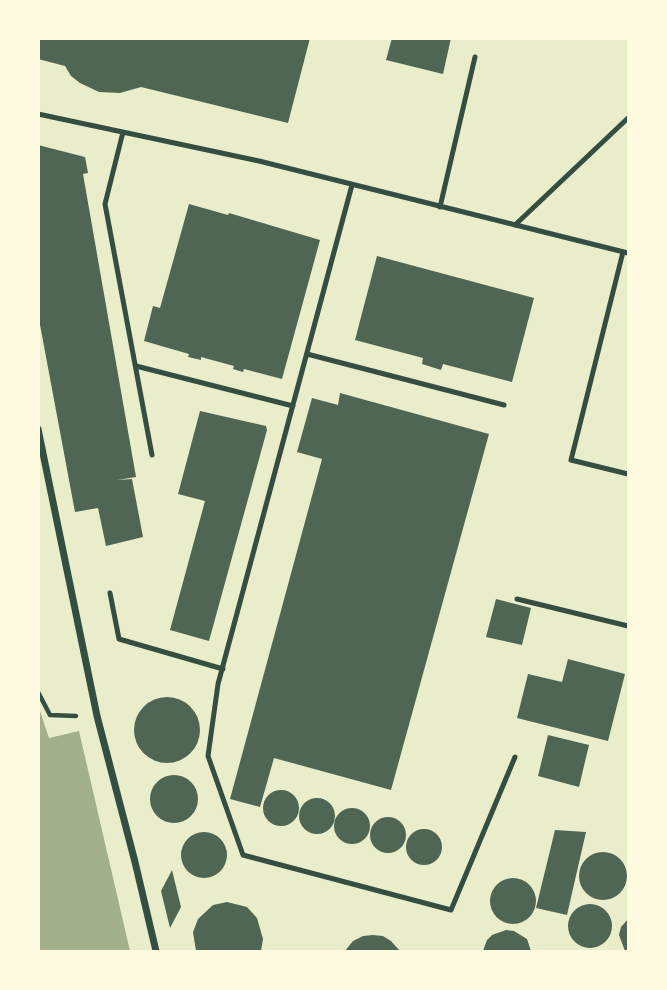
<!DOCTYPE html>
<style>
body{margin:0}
#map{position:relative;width:667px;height:990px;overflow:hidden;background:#e9edc9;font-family:Mulish,sans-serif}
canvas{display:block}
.frame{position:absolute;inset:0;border:40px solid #fefae0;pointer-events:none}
</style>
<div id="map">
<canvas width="667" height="990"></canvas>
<div class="frame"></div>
</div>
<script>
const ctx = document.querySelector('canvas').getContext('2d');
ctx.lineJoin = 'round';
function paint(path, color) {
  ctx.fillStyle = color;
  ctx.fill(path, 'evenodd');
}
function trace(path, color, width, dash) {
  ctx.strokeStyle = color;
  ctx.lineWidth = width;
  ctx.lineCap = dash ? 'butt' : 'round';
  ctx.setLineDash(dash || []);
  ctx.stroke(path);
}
const water = new Path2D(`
 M 39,708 L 49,738 L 79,731 L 130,951 L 39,951 Z`);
const building = new Path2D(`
 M 38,38 L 310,38 L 288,123 L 141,87 L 120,93 L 99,92 L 80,83 L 71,76 L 65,66 L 38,59 Z
 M 392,38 L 451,38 L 443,74 L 386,60 Z
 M 38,145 L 85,157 L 88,173 L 83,174 L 136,477 L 117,480 L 132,479 L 143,537 L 106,546 L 98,508 L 75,512 L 38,314 Z
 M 189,204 L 228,215 L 229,213 L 320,240 L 282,379 L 244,369 L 243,372 L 233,369 L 234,366 L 201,357 L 201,360 L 188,357 L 189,354 L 144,341 L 153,306 L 160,308 Z
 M 377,256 L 534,298 L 512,382 L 443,364 L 441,370 L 422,364 L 423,358 L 355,340 Z
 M 340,393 L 489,434 L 391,790 L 274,758 L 260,807 L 230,799 L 322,459 L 297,452 L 312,398 L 338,405 Z
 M 200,411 L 266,426 L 267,430 L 209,641 L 170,630 L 205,501 L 178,494 Z
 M 496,599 L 531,608 L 522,645 L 486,637 Z
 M 568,659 L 625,674 L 608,741 L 517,718 L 528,674 L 562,682 Z
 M134 730a33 33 0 1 1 66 0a33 33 0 1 1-66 0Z
 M 548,735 L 589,745 L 579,787 L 538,776 Z
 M150 799a24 24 0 1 1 48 0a24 24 0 1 1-48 0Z
 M263 808a18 18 0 1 1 36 0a18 18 0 1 1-36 0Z
 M299 816a18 18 0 1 1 36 0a18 18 0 1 1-36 0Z
 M334 826a18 18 0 1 1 36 0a18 18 0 1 1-36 0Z
 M370 835a18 18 0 1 1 36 0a18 18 0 1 1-36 0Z
 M406 847a18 18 0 1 1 36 0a18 18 0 1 1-36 0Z
 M 555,830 L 586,832 L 567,915 L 536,908 Z
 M181 855a23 23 0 1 1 46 0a23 23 0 1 1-46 0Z
 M579 876a24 24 0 1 1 48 0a24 24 0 1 1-48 0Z
 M 172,870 L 181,907 L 170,928 L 161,891 Z
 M490 901a23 23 0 1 1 46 0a23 23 0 1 1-46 0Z
 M 227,902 L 247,907 L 257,918 L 263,939 L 261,951 L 196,951 L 193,932 L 198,919 L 213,905 Z
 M568 926a22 22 0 1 1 44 0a22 22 0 1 1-44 0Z
 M 628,919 L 628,951 L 625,951 L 619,935 L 621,927 Z
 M 506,930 L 514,931 L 527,939 L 531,951 L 483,951 L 487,940 L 492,935 Z
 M 373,935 L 383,936 L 391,941 L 400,951 L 345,951 L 353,941 L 363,936 Z`);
const path = new Path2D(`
 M 38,692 L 50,715 L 76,716`);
const service = new Path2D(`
 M 38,114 L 259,161 L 628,253
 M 123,132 L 105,204 L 152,455
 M 352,185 L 218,684 L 208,756 L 243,855 L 451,910 L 515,757
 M 440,207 L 475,57
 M 515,225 L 628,118
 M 623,252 L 571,460 L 628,474
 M 307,354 L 504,405
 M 136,366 L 293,406
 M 110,593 L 119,639 L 223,669
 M 517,599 L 628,626`);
const minor = new Path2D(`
 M 38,429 L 97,716 L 135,862 L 156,951`);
paint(water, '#a3b18a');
paint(building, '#4f6655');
trace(path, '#344e41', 4.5);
trace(service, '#344e41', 5);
trace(minor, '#344e41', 7);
</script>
